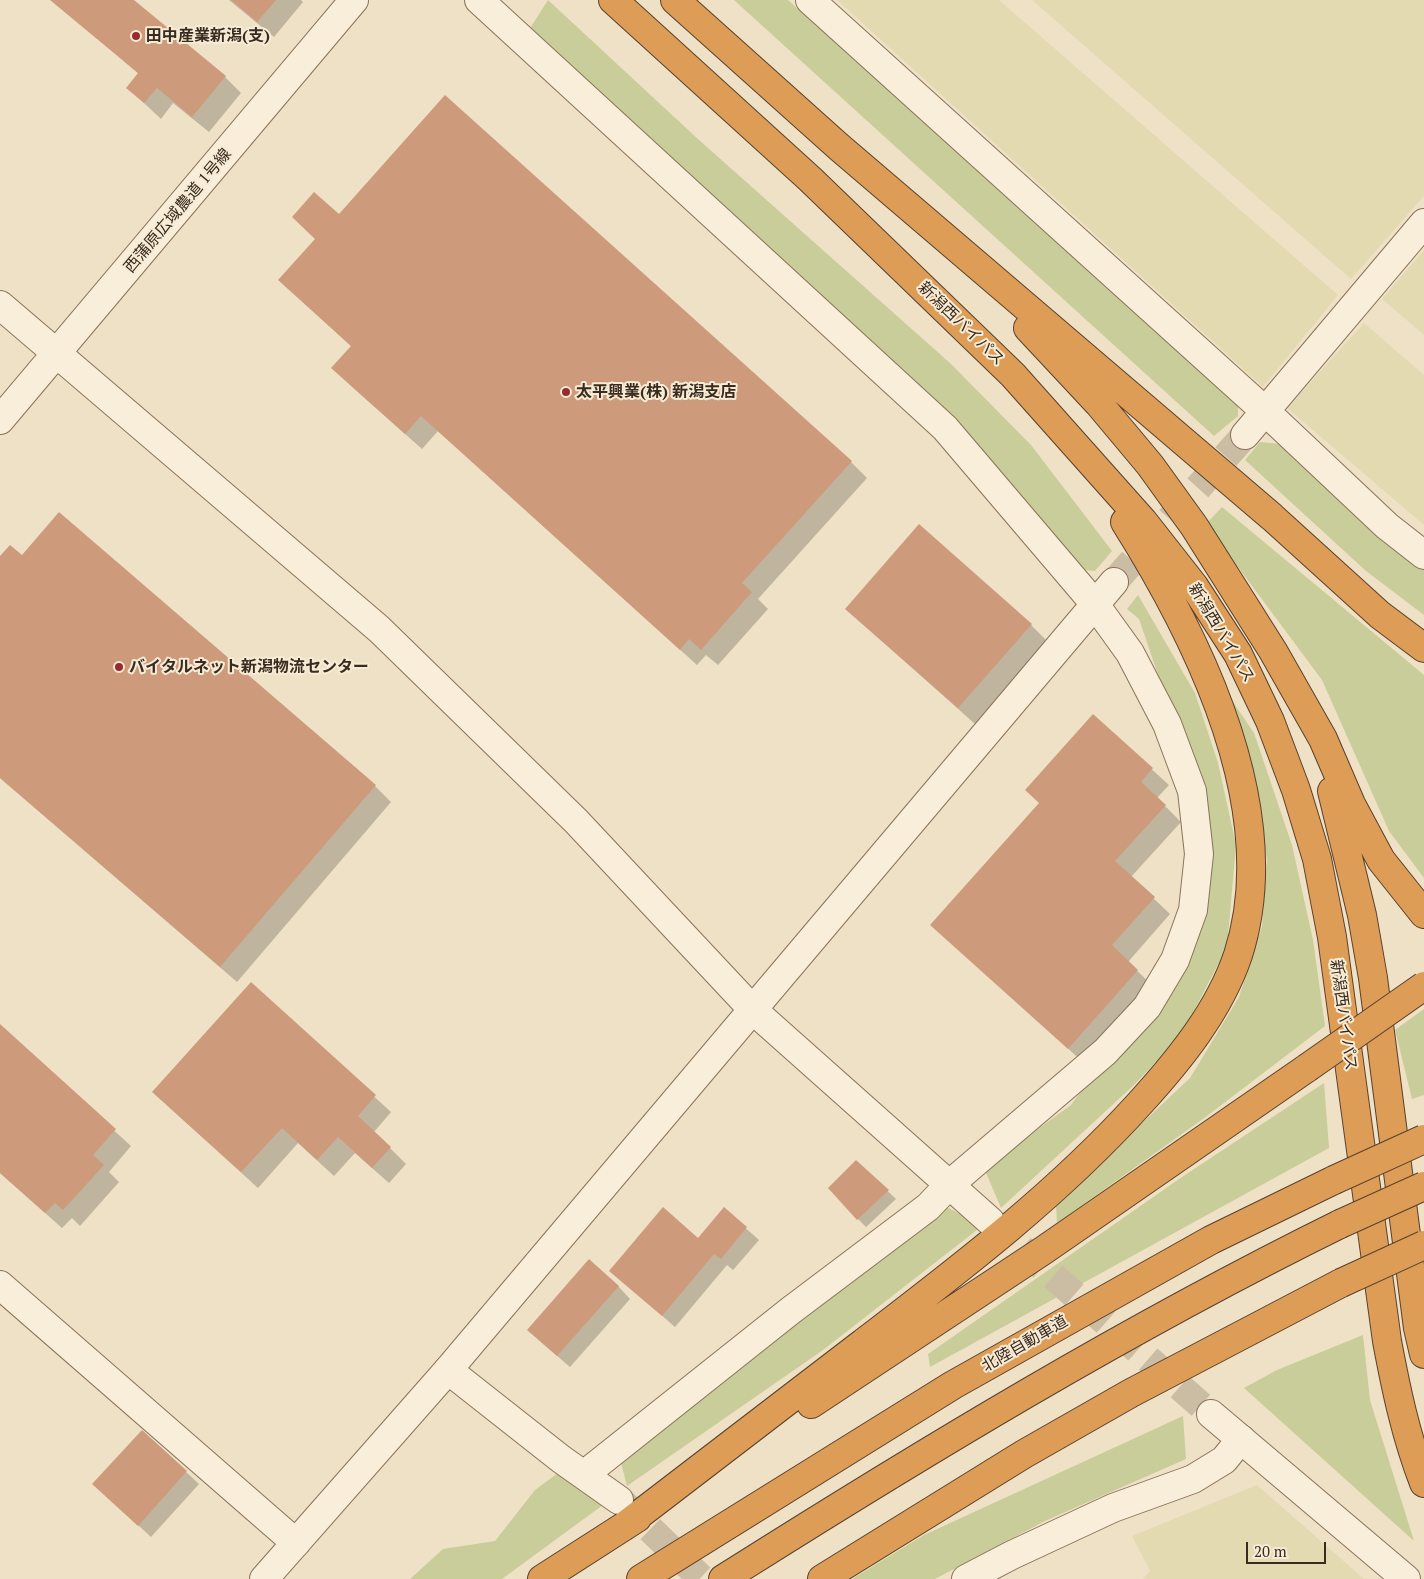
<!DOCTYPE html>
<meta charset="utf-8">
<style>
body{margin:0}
#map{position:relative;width:1424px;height:1579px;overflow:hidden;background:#efe1c5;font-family:"PT Serif",serif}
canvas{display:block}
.scale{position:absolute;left:1246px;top:1542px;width:80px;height:22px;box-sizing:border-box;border:2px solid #3a2b1f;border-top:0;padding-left:6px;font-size:15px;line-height:18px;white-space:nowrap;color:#3a2b1f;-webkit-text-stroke:4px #f6ebd5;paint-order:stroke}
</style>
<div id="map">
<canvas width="1424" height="1579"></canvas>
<div class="scale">20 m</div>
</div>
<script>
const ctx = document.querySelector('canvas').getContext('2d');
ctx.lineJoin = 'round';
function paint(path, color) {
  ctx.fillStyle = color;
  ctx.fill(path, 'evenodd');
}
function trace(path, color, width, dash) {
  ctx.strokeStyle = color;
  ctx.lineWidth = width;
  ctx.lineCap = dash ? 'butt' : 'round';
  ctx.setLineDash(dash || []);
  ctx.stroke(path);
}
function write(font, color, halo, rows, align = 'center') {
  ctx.font = font + ' "PT Serif","Noto Sans JP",serif';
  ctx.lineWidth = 4;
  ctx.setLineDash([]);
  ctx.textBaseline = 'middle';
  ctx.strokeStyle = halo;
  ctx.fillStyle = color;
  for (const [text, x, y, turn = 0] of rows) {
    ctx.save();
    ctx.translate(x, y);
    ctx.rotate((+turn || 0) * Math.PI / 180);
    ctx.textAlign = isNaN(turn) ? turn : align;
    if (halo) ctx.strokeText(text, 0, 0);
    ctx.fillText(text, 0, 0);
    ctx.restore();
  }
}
const farmland = new Path2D(`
 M 837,0 L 999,0 L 1338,295 L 1263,387 Z
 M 1032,0 L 1424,0 L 1424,196 L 1351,279 Z
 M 1424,250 L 1424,335 L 1382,299 Z
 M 1364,323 L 1424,375 L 1424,525 L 1287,408 Z
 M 1257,1485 L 1364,1579 L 1143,1579 L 1150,1571 L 1132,1536 Z`);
const green = new Path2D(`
 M 548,0 L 699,140 L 950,363 L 1031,445 L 1112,551 L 1095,571 L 1084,570 L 957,429 L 527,33 Z
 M 734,0 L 788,0 L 1098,273 L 1238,404 L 1238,416 L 1214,436 Z
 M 1260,442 L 1281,444 L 1424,570 L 1424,615 L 1366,571 L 1245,460 Z
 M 1222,507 L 1424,675 L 1424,878 L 1389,831 L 1322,680 L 1206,524 Z
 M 1138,595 L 1195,693 L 1218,763 L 1236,845 L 1227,947 L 1182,1034 L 1135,1084 L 1001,1208 L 984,1168 L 1071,1105 L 1198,929 L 1169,707 L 1139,619 L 1127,609 Z
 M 1227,693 L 1254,733 L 1292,845 L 1313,940 L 1325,1026 L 1203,1119 L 1057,1223 L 1056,1204 L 1190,1078 L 1239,997 L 1262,926 L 1267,860 L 1252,772 Z
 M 1424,1009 L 1424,1095 L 1412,1099 L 1395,1030 Z
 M 1324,1083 L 1329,1148 L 930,1367 L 928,1354 L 1182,1177 Z
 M 941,1204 L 982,1226 L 823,1350 L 627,1486 L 618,1451 Z
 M 1363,1335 L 1370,1400 L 1414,1541 L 1244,1388 L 1277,1370 Z
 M 1183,1416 L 1186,1459 L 1045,1521 L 935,1579 L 852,1579 L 924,1535 Z
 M 566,1467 L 607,1502 L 502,1579 L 410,1579 L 443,1549 L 495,1541 L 535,1490 Z`);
const shadow = new Path2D(`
 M 52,0 L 132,0 L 225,77 L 241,93 L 209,132 L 173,103 L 161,119 L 128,88 L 139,74 Z
 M 229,0 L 301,0 L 303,2 L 274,37 Z
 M 339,216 L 851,462 L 867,478 L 758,599 L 768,609 L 718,665 L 706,655 L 697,665 L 438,431 L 422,449 L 349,384 L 352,347 L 279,280 Z
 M 22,557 L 375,786 L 391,802 L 237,982 L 0,778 L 0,558 Z
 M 846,609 L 1031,625 L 1047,641 L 975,724 Z
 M 1093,716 L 1169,785 L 1157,798 L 1181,822 L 1131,877 L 1170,914 L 1128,962 L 1154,987 L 1085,1064 L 932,925 L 1040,804 Z
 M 251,984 L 391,1112 L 374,1132 L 406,1164 L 389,1183 L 355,1153 L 334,1176 L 298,1143 L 258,1188 L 170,1108 Z
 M 0,1026 L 131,1146 L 109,1172 L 119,1182 L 80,1226 L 72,1218 L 62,1228 L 0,1173 Z
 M 856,1161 L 896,1199 L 866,1227 L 858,1219 Z
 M 724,1209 L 759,1240 L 733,1270 L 727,1265 L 675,1327 L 611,1271 L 698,1239 Z
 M 618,1286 L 630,1299 L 570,1367 L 541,1342 Z
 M 142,1431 L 199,1484 L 151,1537 L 106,1496 Z`);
const building = new Path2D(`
 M 50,0 L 134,0 L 226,76 L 192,117 L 157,88 L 144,103 L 126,88 L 138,73 Z
 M 231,0 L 276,0 L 257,22 Z
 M 445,95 L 852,461 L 742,583 L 752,592 L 701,650 L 689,639 L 680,650 L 421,416 L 405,434 L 331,368 L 351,346 L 278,280 L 315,239 L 292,217 L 314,192 L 339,214 Z
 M 59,512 L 376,785 L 220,967 L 0,778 L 0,556 L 10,545 L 22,555 Z
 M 919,524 L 1032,624 L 958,708 L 845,609 Z
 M 1093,714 L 1153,768 L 1141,782 L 1166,805 L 1115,861 L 1155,897 L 1112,945 L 1138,970 L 1068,1049 L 930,925 L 1039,803 L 1025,790 Z
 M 251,982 L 376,1095 L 358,1116 L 391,1147 L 372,1168 L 338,1137 L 317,1160 L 282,1128 L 241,1172 L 152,1092 Z
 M 0,1024 L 116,1129 L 93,1155 L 104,1165 L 63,1210 L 55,1203 L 45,1213 L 0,1173 Z
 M 856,1160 L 889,1190 L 857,1220 L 828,1188 Z
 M 663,1207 L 698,1238 L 724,1207 L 747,1227 L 721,1259 L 714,1254 L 662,1316 L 609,1271 Z
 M 589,1259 L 619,1286 L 557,1356 L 527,1330 Z
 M 142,1430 L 187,1471 L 138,1526 L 92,1484 Z`);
const minorTunnel = new Path2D(`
 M 1114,582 L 1245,435
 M 620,1500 L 702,1579`);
const tertiaryTunnel = new Path2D(`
 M 990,1221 L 1211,1414`);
const minor = new Path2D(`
 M 479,0 L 945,428 L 1094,603 L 1130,653 L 1167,724 L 1192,791 L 1199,854 L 1193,910 L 1175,960 L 1147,1007 L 1105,1052 L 950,1184 L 928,1207 L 790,1311 L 585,1474
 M 810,0 L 1266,412 L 1387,526 L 1424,555
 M 1245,435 L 1424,223
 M 0,1285 L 296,1543
 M 448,1370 L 561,1459 L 619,1500
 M 966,1579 L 1012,1555 L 1113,1508 L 1193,1479 L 1224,1460 L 1241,1439`);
const tertiary = new Path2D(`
 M 0,305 L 379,629 L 576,821 L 754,1011 L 990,1221
 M 0,420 L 354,0
 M 1211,1414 L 1406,1579
 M 264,1579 L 448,1370 L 1114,582`);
const motorway = new Path2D(`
 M 613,0 L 810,179 L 1013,375 L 1143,521 L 1194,586 L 1238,654 L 1270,721 L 1296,790 L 1317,859 L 1332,937 L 1387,1341 C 1396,1389 1406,1437 1424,1483
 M 675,0 L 839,147 L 1272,517 L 1380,615 L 1424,648
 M 1028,328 L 1099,404 L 1150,465 L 1194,526 L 1273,651 L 1323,739 L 1351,804 L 1381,860 L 1424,914
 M 1332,791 L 1362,915 L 1373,978 L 1418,1328 L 1424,1354
 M 811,1404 L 1044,1250 L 1307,1068
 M 623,1527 C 703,1466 783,1404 863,1343 C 961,1268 1058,1194 1141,1102 C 1180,1059 1219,1011 1238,955 C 1284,812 1200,641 1125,522
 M 542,1579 L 637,1518
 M 641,1579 L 953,1385 L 1211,1240 L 1334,1180
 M 723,1579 C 924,1452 1127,1329 1340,1224
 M 822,1579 L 1024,1454 L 1131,1393 L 1341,1283`);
const motorwayBridge = new Path2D(`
 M 1307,1068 L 1424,986
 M 1334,1180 L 1424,1139
 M 1340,1224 L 1424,1186
 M 1341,1283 L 1424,1245`);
const markers = [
 [136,36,5,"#992b30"],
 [566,392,5,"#992b30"],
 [119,667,5,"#992b30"]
];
const poiNames = [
 ["田中産業新潟(支)",146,36],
 ["太平興業(株) 新潟支店",576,392],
 ["バイタルネット新潟物流センター",129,667]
];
const streetNames = [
 ["西蒲原広域農道 1号線",178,211,-50],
 ["新潟西バイパス",961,324,44],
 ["新潟西バイパス",1221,633,59],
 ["新潟西バイパス",1343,1015,82],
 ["北陸自動車道",1025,1344,-30]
];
paint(farmland, '#e4dab2');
paint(green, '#c9cd99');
paint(shadow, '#0003');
paint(building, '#cd9a7b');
trace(minorTunnel, '#cbbda4', 28, [28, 14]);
trace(tertiaryTunnel, '#cbbda4', 28, [28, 14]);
trace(minor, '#8a725b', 30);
trace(tertiary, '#8a725b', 30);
trace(motorway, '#58402f', 30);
trace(minor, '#f9eed9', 28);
trace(tertiary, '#f9eed9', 28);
trace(motorway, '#dd9d56', 28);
trace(motorwayBridge, '#58402f', 30, []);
trace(motorwayBridge, '#dd9d56', 28);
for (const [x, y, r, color] of markers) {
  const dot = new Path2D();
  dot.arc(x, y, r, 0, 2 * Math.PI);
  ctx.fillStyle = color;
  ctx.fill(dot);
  trace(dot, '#f6ebd5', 2);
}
write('bold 16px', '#3a2b1f', '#f6ebd5', poiNames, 'left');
write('16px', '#3a2b1f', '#f6ebd5', streetNames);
</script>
